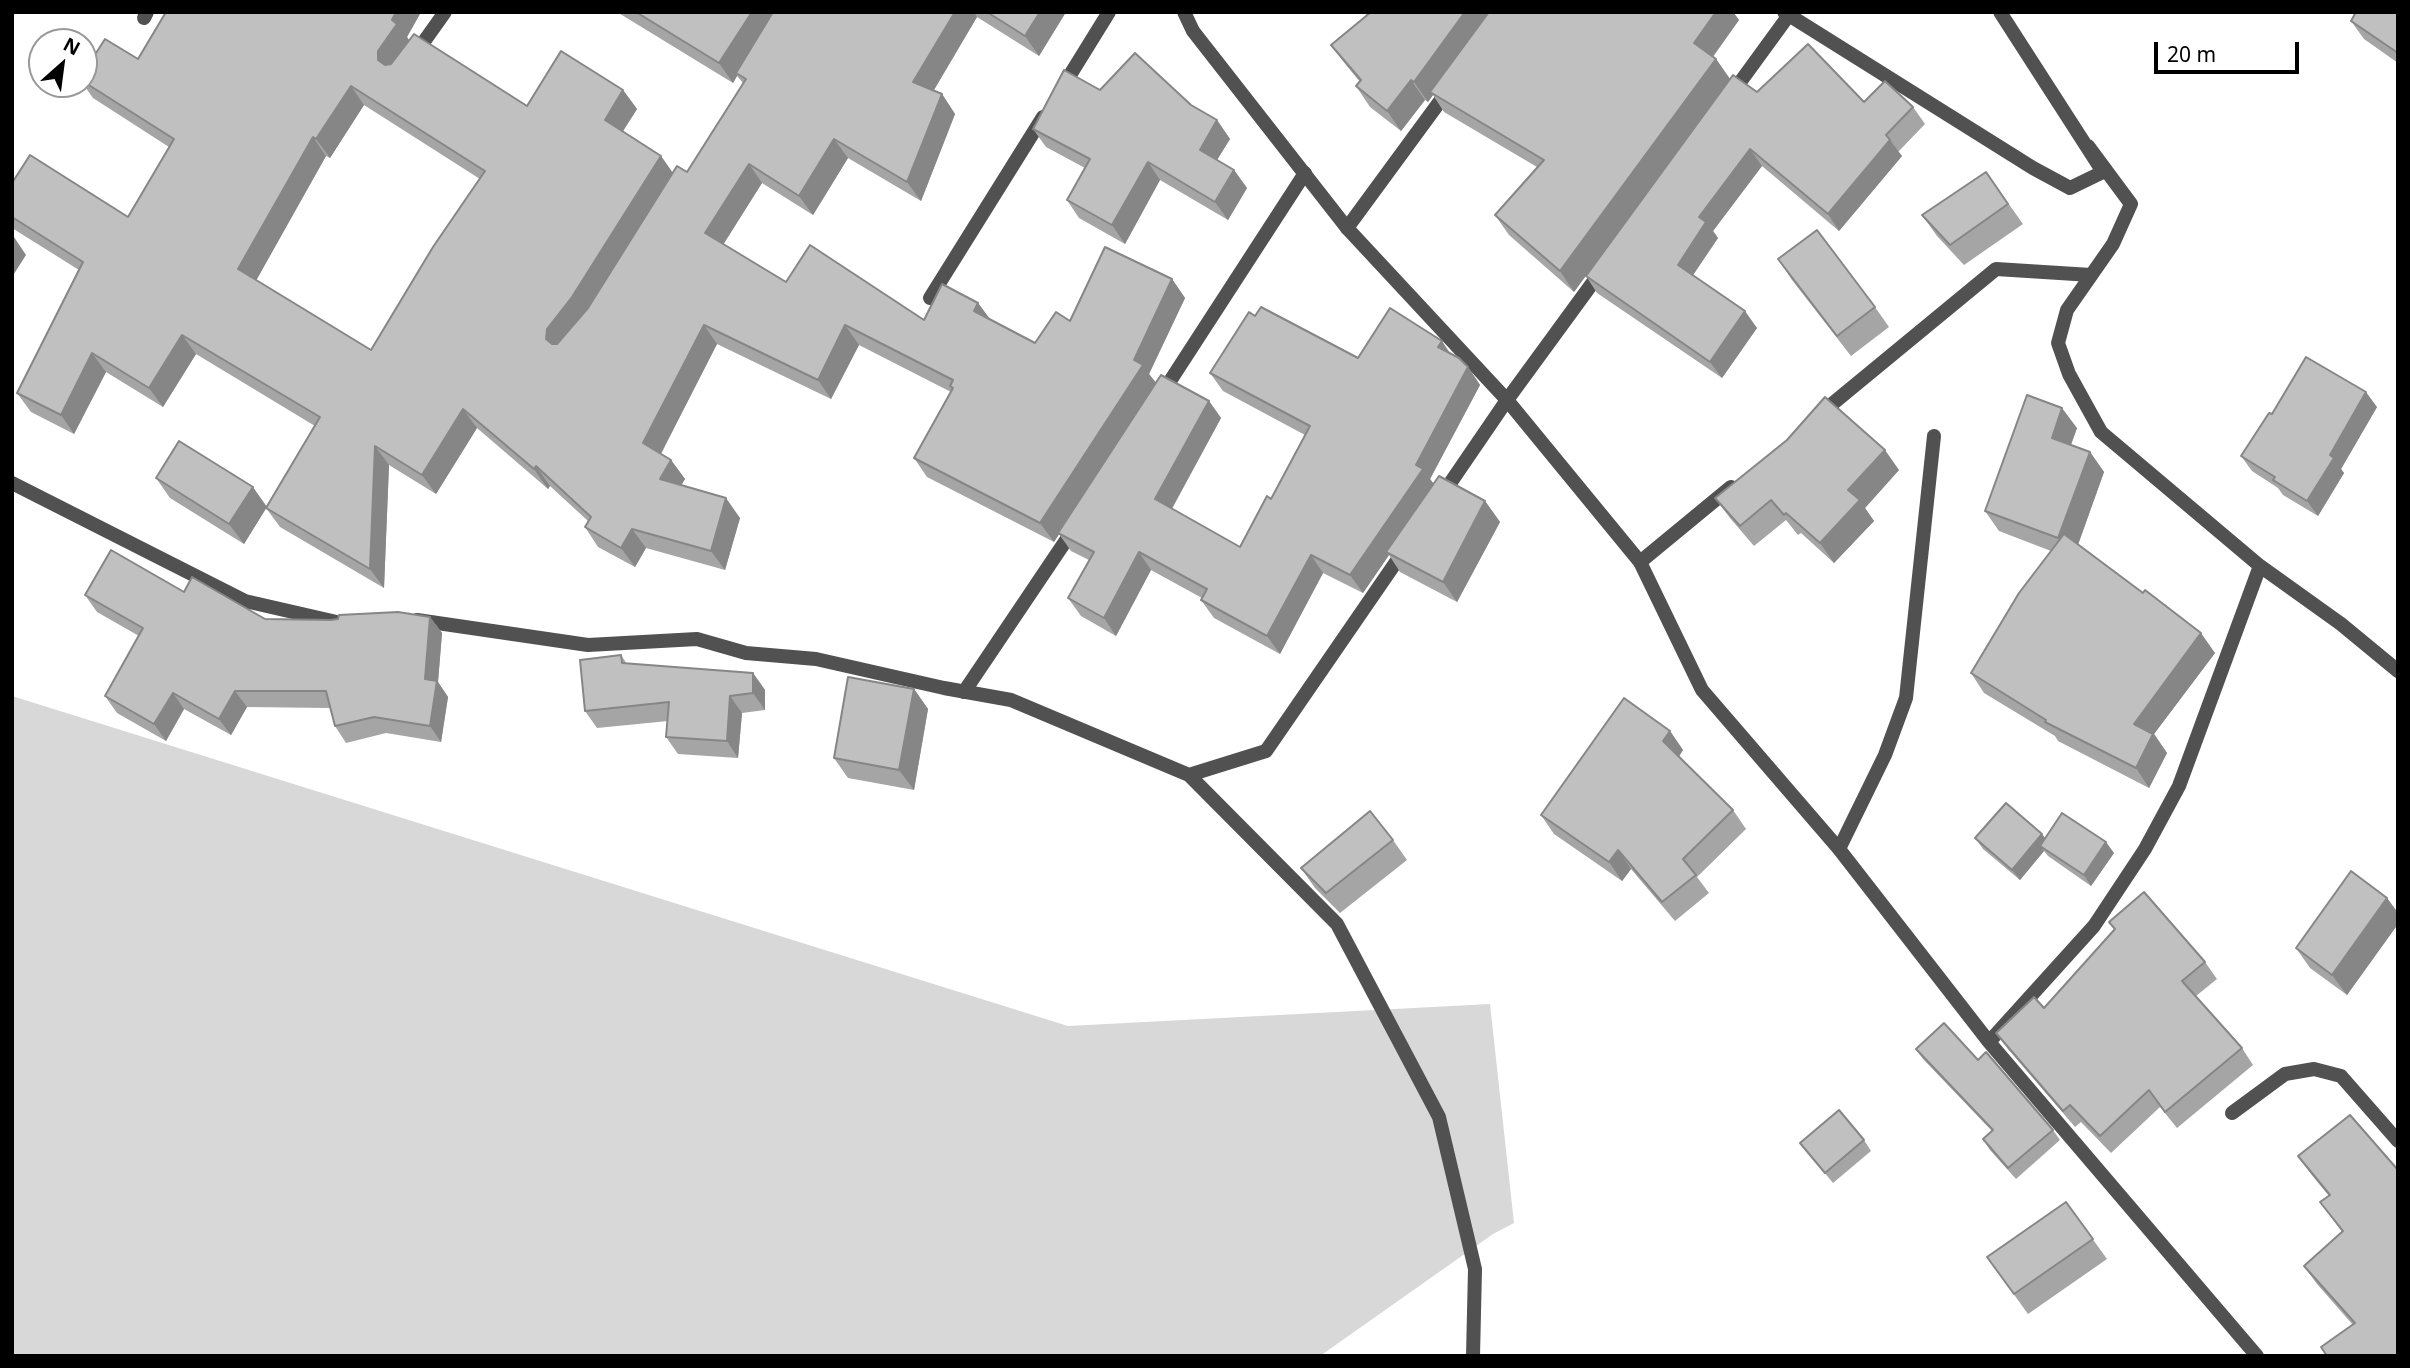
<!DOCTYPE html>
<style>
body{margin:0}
#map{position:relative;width:2410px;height:1368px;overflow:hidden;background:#fff;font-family:"Noto Sans",sans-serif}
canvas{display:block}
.frame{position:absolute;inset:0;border:14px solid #000;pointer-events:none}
.north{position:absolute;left:28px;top:28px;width:70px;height:70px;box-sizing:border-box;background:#fff;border:2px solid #999;border-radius:50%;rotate:28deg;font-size:19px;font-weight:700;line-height:28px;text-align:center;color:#000}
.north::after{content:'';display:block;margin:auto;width:24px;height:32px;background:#000;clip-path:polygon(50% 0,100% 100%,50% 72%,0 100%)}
.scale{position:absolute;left:2154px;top:42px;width:145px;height:32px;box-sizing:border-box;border:4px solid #000;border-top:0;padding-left:9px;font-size:21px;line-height:24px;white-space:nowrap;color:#000;-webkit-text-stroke:5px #fff;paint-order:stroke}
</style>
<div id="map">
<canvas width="2410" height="1368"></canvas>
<div class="frame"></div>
<div class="north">N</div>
<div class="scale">20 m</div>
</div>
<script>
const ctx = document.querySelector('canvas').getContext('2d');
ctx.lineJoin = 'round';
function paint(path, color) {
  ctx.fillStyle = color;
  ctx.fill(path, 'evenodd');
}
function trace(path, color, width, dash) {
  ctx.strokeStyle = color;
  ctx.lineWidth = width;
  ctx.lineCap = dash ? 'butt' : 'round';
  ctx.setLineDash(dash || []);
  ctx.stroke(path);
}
const green = new Path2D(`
 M 12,696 L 1068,1026 L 1490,1004 L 1514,1223 L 1493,1234 L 1320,1356 L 12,1356 Z`);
const lane = new Path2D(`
 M 1730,96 L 1789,15
 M 1347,228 L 1449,89
 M 1161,395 L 1305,173
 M 1507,400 L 1602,270
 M 1820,414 L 1996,269 L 2091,275
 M 1640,562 L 1731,487
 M 964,692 L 1075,527`);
const street = new Path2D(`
 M 1184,12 L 1193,31 L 1347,228 L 1507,400 L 1440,498
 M 1784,12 L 2033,168 L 2070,188 L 2103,172 L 2000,12
 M 144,18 L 147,12
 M 413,57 L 445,12
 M 1062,88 L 1109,12
 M 2088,146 L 2131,204 L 2113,244 L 2067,310 L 2058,343 L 2069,374 L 2101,432 L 2260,566 L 2341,624 L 2398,671
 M 930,298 L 1043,117
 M 1507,400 L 1640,562 L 1702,690 L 1839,849 L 1989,1042 L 2257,1356
 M 12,483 L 245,601 L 341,623
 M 417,620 L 588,645 L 697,639 L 746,653 L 816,659 L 944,688 L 1011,700 L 1189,775 L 1266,751 L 1405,549
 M 1189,775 L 1337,924 L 1439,1117 L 1475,1269 L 1473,1356
 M 1839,849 L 1885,755 L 1906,698 L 1934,436
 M 1989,1042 L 2094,926 L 2145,849 L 2179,786 L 2260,566
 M 2232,1113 L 2285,1074 L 2314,1069 L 2341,1076 L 2398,1141`);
const wall = new Path2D(`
 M 166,12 L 421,12 L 407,37 L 409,40 L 527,106 L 623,90 L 637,109 L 623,131 L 661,156 L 673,173 L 687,172 L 743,83 L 737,76 L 733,83 L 617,12 L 1066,12 L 1039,56 L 977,17 L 933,91 L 942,94 L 955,114 L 921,201 L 848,158 L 813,215 L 762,183 L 723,244 L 786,282 L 924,320 L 978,303 L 990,319 L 1035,343 L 1070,321 L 1172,279 L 1185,298 L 1149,374 L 1156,383 L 1209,401 L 1221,418 L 1172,509 L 1240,547 L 1271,499 L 1305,435 L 1223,391 L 1210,373 L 1255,316 L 1358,358 L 1451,354 L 1468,367 L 1480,385 L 1430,479 L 1433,483 L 1485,501 L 1500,522 L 1457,602 L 1400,572 L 1389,555 L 1363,593 L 1323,573 L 1280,654 L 1214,618 L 1201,600 L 1202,598 L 1151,570 L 1116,636 L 1081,616 L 1068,598 L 1089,560 L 1071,551 L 1059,534 L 1054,542 L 927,477 L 914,458 L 951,392 L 859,345 L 831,399 L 717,344 L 661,454 L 671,460 L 685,479 L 681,485 L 740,518 L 725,570 L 646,548 L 635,567 L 598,547 L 585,527 L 588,521 L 550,486 L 548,489 L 477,428 L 436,494 L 389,465 L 384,588 L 280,527 L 266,508 L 244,544 L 170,498 L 156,478 L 266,507 L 315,426 L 196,354 L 163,407 L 106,372 L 74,434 L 31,412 L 17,393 L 79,270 L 12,228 L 12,183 L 128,217 L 169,147 L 93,98 L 83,84 L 84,72 L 138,59 ZM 364,105 L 480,179 L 371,350 L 256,280 L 326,156 L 330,158 Z
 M 1362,12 L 1733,12 L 1739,20 L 1713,57 L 1716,59 L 1730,79 L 1757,92 L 1913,107 L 1925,124 L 1898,152 L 1902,156 L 1839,231 L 1762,166 L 1713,231 L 1718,238 L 1693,275 L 1757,328 L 1722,378 L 1597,293 L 1586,276 L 1718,96 L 1574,292 L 1509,235 L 1495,215 L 1537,167 L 1444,112 L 1433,95 L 1428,102 L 1425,100 L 1401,131 L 1370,107 L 1356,86 L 1360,82 L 1346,65 L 1331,45 L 1367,15 Z
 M 2398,12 L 2398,63 L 2364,39 L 2351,21 Z
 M 1100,90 L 1191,105 L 1217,120 L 1230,139 L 1217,160 L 1234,170 L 1247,188 L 1228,220 L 1160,180 L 1125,244 L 1079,218 L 1067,200 L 1085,168 L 1046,147 L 1033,129 Z
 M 1986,172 L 2023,224 L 1964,265 L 1937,236 L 1922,215 Z
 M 1778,259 L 1875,307 L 1889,327 L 1851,356 L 1792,280 Z
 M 2377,407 L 2341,469 L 2344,473 L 2318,516 L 2283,495 L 2278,488 L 2252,471 L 2241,456 L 2272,414 Z
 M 2077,428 L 2071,445 L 2090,452 L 2104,472 L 2078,544 L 2215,653 L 2154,734 L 2167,753 L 2149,788 L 2058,741 L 2055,736 L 1984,693 L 1971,673 L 2051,551 L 1999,531 L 1985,511 Z
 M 1899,470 L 1865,508 L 1874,521 L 1834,563 L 1801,533 L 1798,535 L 1786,520 L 1754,546 L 1730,518 L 1715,498 Z
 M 184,592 L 265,619 L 331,620 L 430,617 L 442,633 L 438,682 L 448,697 L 441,742 L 386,733 L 346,743 L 335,726 L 330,708 L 247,707 L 231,735 L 184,709 L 166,741 L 117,713 L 105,696 L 139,636 L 97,612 L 85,595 Z
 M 621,655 L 627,664 L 753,673 L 765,690 L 765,710 L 742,713 L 738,758 L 678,754 L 666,737 L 668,721 L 597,728 L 585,711 Z
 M 914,689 L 928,709 L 914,790 L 848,778 L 834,758 Z
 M 1670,731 L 1683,750 L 1679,757 L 1733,810 L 1746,829 L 1697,877 L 1709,893 L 1675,921 L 1631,869 L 1622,881 L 1554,834 L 1541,815 Z
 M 1975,838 L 2045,838 L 2114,853 L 2091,886 L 2048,856 L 2044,851 L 2020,880 L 1983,849 Z
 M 1393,840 L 1407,860 L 1340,913 L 1315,888 L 1301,868 Z
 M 2387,898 L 2398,913 L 2398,924 L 2347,995 L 2310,968 L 2296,948 Z
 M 2109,922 L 2205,962 L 2217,979 L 2196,996 L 2242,1048 L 2253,1065 L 2177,1128 L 2160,1107 L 2111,1153 L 2081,1122 L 2075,1127 L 2008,1049 L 1996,1033 L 2044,1008 L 2115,930 Z
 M 1916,1049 L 1978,1060 L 2053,1130 L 2060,1140 L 2016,1179 L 1990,1150 L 1983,1139 L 1992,1131 L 1923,1059 Z
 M 2350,1115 L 2398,1356 L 2353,1325 L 2317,1284 L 2304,1266 L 2342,1232 L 2320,1202 L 2329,1196 L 2311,1174 L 2298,1156 Z
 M 1864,1140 L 1871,1151 L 1833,1183 L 1800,1143 Z
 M 2066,1202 L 2107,1259 L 2028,1314 L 1987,1257 Z`);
const shadedWall = new Path2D(`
 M 396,12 L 421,12 L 407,37 L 411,43 L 392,70 L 378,60 L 378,51 Z
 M 752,12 L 778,12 L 736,73 L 737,76 L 733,83 L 719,63 Z
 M 955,12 L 974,12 L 977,17 L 927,102 L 913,82 Z
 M 1040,12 L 1066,12 L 1039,56 L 1025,36 Z
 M 1465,12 L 1494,12 L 1430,92 L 1433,95 L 1428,102 L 1414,82 Z
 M 1716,12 L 1733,12 L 1739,20 L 1708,63 L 1694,43 Z
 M 1716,59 L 1730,79 L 1574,292 L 1560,271 Z
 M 1411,80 L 1425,100 L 1401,131 L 1387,111 Z
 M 351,86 L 364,105 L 330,158 L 316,139 Z
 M 623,90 L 637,109 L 618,139 L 605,120 Z
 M 942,94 L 955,114 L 921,201 L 907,182 Z
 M 1217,120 L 1230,139 L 1212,168 L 1200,150 Z
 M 313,137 L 326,156 L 252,288 L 238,269 Z
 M 834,139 L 848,158 L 813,215 L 799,196 Z
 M 1890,140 L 1902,156 L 1839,231 L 1828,214 Z
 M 1750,149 L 1762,166 L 1713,231 L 1718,238 L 1689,281 L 1678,265 L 1699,217 Z
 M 661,156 L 674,175 L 560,349 L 546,339 L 547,329 Z
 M 1148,162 L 1160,180 L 1125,244 L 1112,225 Z
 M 749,164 L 762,183 L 718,253 L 705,233 Z
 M 1234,170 L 1247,188 L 1228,220 L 1215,202 Z
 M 14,237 L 26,255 L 12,277 L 12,239 Z
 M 1172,279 L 1185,298 L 1149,374 L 1157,384 L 1054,542 L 1040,523 L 1134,360 Z
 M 978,303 L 992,322 L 974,311 Z
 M 1745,311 L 1757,328 L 1722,378 L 1710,362 Z
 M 704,325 L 717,344 L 656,463 L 643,443 Z
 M 845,325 L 859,345 L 831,399 L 818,380 Z
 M 182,335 L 196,354 L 163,407 L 149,388 Z
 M 1442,341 L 1454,359 L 1438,347 Z
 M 92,353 L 106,372 L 74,434 L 61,415 Z
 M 1468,367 L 1480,385 L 1430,479 L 1436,487 L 1386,552 L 1389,555 L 1363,593 L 1350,575 L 1416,465 Z
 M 2366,392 L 2377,407 L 2341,469 L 2344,473 L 2318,516 L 2307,501 L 2330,455 Z
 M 1209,401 L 1221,418 L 1167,517 L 1155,499 Z
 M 2062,408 L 2077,428 L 2066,458 L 2052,438 Z
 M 463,409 L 477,428 L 436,494 L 422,475 Z
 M 375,446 L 389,465 L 384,588 L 370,569 Z
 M 1885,450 L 1899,470 L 1865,508 L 1874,521 L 1834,563 L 1820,543 L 1848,490 Z
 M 2090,452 L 2104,472 L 2073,559 L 2058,538 Z
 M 671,460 L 685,479 L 674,498 L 660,479 Z
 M 536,466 L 550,486 L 548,489 L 534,469 Z
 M 253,487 L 267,507 L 244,544 L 229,524 Z
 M 726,498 L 740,518 L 725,570 L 711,551 Z
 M 1485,501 L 1500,522 L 1457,602 L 1443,582 Z
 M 632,529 L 646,548 L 635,567 L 621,548 Z
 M 1139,552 L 1151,570 L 1116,636 L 1104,618 Z
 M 1311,555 L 1323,573 L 1280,654 L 1267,636 Z
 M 430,617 L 442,633 L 438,682 L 448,697 L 441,742 L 430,726 L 425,679 Z
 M 2201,633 L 2215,653 L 2154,734 L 2167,753 L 2149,788 L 2136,768 L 2134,724 Z
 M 753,673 L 765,690 L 765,710 L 753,693 Z
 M 914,689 L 928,709 L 914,790 L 899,770 Z
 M 235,691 L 247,707 L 231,735 L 219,719 Z
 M 173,693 L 184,709 L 166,741 L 154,724 Z
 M 730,696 L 742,713 L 738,758 L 727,741 Z
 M 1670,731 L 1683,750 L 1676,760 L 1663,741 Z
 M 2042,834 L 2050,844 L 2040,846 L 2044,851 L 2020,880 L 2012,870 Z
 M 2106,842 L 2114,853 L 2091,886 L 2084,875 Z
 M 1618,850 L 1631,869 L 1622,881 L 1609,862 Z
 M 2387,898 L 2398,913 L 2398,924 L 2347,995 L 2332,975 Z`);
const building = new Path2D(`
 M 166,12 L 396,12 L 392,20 L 397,24 L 378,51 L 378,60 L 385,65 L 391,64 L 414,34 L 527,106 L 561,51 L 623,90 L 605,120 L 661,156 L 572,297 L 547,329 L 546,339 L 552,344 L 557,344 L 588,308 L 677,166 L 687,172 L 746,79 L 736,73 L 773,12 L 955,12 L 913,82 L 942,94 L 907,182 L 834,139 L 799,196 L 749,164 L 705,233 L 786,282 L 810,245 L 924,320 L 942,284 L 978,303 L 974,311 L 1035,343 L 1056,312 L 1070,321 L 1105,247 L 1172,279 L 1134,360 L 1143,365 L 1040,523 L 914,458 L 953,388 L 950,386 L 953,380 L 845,325 L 818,380 L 704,325 L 643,443 L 671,460 L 660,479 L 726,498 L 711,551 L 632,529 L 621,548 L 585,527 L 591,517 L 536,466 L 534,469 L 463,409 L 422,475 L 375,446 L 370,569 L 266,508 L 320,417 L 182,335 L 149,388 L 92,353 L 61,415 L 17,393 L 83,262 L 12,217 L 12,183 L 30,155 L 128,217 L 174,139 L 84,82 L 84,72 L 105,39 L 138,59 ZM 351,86 L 485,171 L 433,247 L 371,350 L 238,269 L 313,137 L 316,139 Z
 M 636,12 L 752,12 L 719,63 Z
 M 987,12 L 1040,12 L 1025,36 Z
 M 1371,12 L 1465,12 L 1414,82 L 1411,80 L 1387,111 L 1356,86 L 1361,80 L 1331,45 Z
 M 1489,12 L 1716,12 L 1694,43 L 1716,59 L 1560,271 L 1495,215 L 1544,160 L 1430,92 Z
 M 2356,12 L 2398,12 L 2398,53 L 2351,21 Z
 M 1808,44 L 1864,102 L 1885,81 L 1913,107 L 1886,135 L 1890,140 L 1828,214 L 1750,149 L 1699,217 L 1706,222 L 1678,265 L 1745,311 L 1710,362 L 1586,276 L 1733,75 L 1757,92 Z
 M 1135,53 L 1191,105 L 1217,120 L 1200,150 L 1234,170 L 1215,202 L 1148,162 L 1112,225 L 1067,200 L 1090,159 L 1033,129 L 1064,70 L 1100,90 Z
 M 1986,172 L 2008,204 L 1950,245 L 1922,215 Z
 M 1817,230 L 1875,307 L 1837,336 L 1778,259 Z
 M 1261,307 L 1358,358 L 1390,308 L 1442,341 L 1438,347 L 1459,358 L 1468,367 L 1416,465 L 1423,469 L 1350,575 L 1311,555 L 1267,636 L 1201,600 L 1207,589 L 1139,552 L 1104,618 L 1068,598 L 1094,552 L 1058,533 L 1161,375 L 1209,401 L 1155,499 L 1240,547 L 1267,496 L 1271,499 L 1310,426 L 1210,373 L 1249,312 L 1255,316 Z
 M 2306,357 L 2366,392 L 2330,455 L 2334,458 L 2307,501 L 2273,480 L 2275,477 L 2241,456 L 2269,413 L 2272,414 Z
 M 2027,395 L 2062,408 L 2052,438 L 2090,452 L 2058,538 L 1985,511 Z
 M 1825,397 L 1885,450 L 1848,490 L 1860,500 L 1820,543 L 1786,513 L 1784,515 L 1771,500 L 1740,526 L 1715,498 L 1787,440 Z
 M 179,441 L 253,487 L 229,524 L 156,478 Z
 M 1439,476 L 1485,501 L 1443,582 L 1386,552 Z
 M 2064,534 L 2143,593 L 2145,590 L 2201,633 L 2134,724 L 2153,734 L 2136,768 L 2045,722 L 2046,720 L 1971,673 L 2019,593 Z
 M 111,550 L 184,592 L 192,577 L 265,619 L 331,620 L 338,619 L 339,615 L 398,612 L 430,617 L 425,679 L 437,681 L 430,726 L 374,717 L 335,726 L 326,691 L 235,691 L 219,719 L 173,693 L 154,724 L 105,696 L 143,628 L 85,595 Z
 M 621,655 L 622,663 L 753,673 L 753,693 L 730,696 L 727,741 L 666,737 L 669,702 L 585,711 L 580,660 Z
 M 848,677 L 914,689 L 899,770 L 834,758 Z
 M 1624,698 L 1670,731 L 1663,741 L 1733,810 L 1683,859 L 1696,875 L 1662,902 L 1618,850 L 1609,862 L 1541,815 Z
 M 2006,803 L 2042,834 L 2012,870 L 1975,838 Z
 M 1370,811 L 1393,840 L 1326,893 L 1301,868 Z
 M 2062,813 L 2106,842 L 2084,875 L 2040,846 Z
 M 2351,871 L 2387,898 L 2332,975 L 2296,948 Z
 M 2144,892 L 2205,962 L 2182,981 L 2242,1048 L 2165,1112 L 2149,1090 L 2100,1136 L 2070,1105 L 2063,1111 L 1996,1033 L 2034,997 L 2044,1008 L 2115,929 L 2109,922 Z
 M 1944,1023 L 1978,1060 L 1986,1052 L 2053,1130 L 2008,1168 L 1983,1139 L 1993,1130 L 1916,1049 Z
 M 1839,1110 L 1864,1140 L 1825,1173 L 1800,1143 Z
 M 2350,1115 L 2398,1170 L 2398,1356 L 2327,1356 L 2321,1347 L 2355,1323 L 2304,1266 L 2343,1231 L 2320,1202 L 2330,1195 L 2298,1156 Z
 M 2066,1202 L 2093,1239 L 2014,1294 L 1987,1257 Z`);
paint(green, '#d8d8d8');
trace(lane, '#515151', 14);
trace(street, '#515151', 14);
paint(wall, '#a5a5a5');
paint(shadedWall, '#868686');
paint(building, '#c0c0c0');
trace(building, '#868686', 2);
</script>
